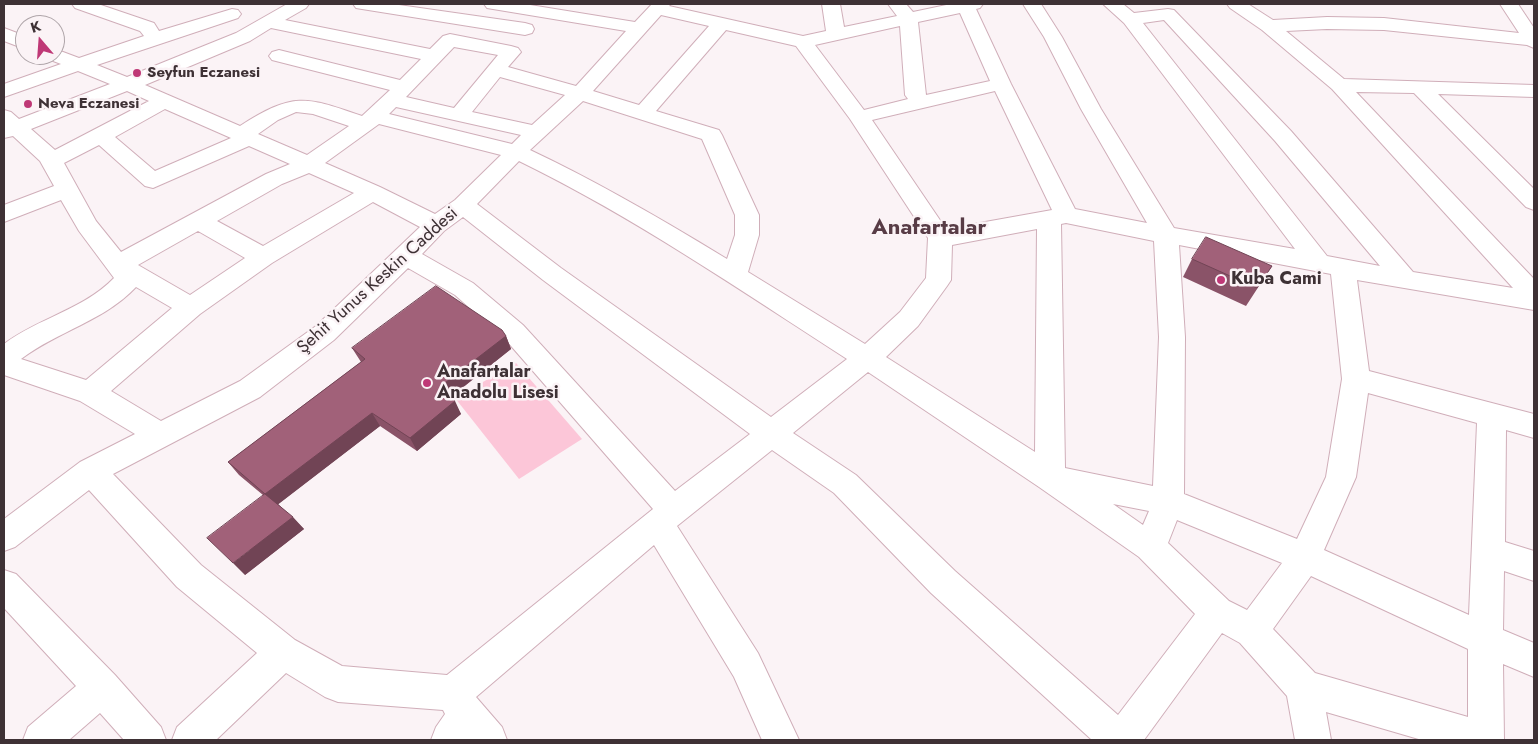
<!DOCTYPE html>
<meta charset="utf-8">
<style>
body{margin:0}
#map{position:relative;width:1538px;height:744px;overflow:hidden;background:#fbf3f6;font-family:Jost,sans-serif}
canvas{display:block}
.frame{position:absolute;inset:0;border:5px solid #3e3135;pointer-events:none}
.north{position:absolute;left:15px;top:15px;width:50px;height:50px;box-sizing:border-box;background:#fbf3f6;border:1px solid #afa5a9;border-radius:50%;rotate:342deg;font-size:14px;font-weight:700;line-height:20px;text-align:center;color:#3e3135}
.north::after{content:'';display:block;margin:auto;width:18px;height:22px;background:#bf3876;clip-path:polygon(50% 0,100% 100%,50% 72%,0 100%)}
</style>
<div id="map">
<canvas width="1538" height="744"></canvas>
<div class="frame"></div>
<div class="north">K</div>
</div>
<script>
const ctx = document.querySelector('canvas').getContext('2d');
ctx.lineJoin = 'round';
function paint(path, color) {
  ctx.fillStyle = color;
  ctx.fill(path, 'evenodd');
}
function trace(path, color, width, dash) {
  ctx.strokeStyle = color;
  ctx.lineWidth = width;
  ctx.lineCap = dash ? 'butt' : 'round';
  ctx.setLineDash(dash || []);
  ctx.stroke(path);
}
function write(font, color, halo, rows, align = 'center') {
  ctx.font = font + ' Jost,sans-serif';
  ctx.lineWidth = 5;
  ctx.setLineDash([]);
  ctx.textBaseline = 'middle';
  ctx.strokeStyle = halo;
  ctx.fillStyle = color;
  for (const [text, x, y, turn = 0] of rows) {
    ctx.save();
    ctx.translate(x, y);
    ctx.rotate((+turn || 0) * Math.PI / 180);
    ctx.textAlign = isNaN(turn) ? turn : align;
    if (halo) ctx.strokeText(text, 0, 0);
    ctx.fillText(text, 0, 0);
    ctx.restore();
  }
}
const green = new Path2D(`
 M 516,363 L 582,439 L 519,479 L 455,398 Z`);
const minor = new Path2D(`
 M 72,4 L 98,4 L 154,23 L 159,31 L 232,9 L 238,10 L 241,14 L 238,18 L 97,65 L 127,77 L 236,33 L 287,4 L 309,4 L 306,8 L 285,20 L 430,49 L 443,36 L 450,34 L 511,46 L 518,48 L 521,52 L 508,67 L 576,86 L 626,31 L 493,9 L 487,8 L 484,4 L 524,4 L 635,22 L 652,4 L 671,4 L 669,6 L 803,36 L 826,31 L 822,4 L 840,4 L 844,27 L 897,16 L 888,4 L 906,4 L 913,12 L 951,4 L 983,4 L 980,8 L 976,9 L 1011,84 L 1075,209 L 1147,223 L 1081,109 L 1044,37 L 1023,4 L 1041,4 L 1062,37 L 1101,109 L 1174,228 L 1295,249 L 1124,23 L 1103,4 L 1123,4 L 1134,13 L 1168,9 L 1174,10 L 1291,131 L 1413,272 L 1513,288 L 1332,89 L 1262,30 L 1230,8 L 1227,4 L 1248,4 L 1273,20 L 1327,17 L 1384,18 L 1519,33 L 1500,4 L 1518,4 L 1534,28 L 1534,48 L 1527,45 L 1384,30 L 1327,29 L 1286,31 L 1344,79 L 1534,85 L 1534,97 L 1438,94 L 1534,189 L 1534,210 L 1526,207 L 1414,93 L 1356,92 L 1534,279 L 1534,310 L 1357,280 L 1369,371 L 1534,414 L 1534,438 L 1506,430 L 1505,542 L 1534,551 L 1534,581 L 1504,571 L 1503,630 L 1534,643 L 1534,677 L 1503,664 L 1504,740 L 1422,740 L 1326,712 L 1331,740 L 1295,740 L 1287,696 L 1240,643 L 1222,633 L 1144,740 L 1092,740 L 931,593 L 834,493 L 772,450 L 677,526 L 758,653 L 799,740 L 762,740 L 734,677 L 654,545 L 476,697 L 502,727 L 507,740 L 431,740 L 436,727 L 445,714 L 443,710 L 338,702 L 325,697 L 286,673 L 216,740 L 172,740 L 177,727 L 257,653 L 177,587 L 89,490 L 15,547 L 4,551 L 4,519 L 80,462 L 135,434 L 80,401 L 4,375 L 4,344 C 38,318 83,310 114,278 L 79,231 L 61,200 L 4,222 L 4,205 L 54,186 L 40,161 L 13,136 L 4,138 L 4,110 L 11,112 L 19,119 L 110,84 L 78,71 L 4,97 L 4,84 L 61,64 L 48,59 L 45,55 L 55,55 L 55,49 L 79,58 L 144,36 L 140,31 L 75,8 ZM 960,13 L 990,81 L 926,95 L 918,22 ZM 661,15 L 709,26 L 639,105 L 593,91 ZM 1164,20 L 1275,141 L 1380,266 L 1327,256 L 1143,23 ZM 900,26 L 905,95 L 908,99 L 864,110 L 815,45 ZM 271,28 L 421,59 L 400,80 L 279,50 L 272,52 L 269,56 L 272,60 L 390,90 L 362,116 C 305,96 293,92 240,126 L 145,85 L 250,41 ZM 726,30 L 796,46 L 850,119 L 928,238 L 926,278 L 900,312 L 865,344 L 748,272 L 759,235 L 759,215 L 722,135 L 719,130 L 656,111 ZM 454,47 L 498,55 L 454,108 L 406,97 ZM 500,77 L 565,95 L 532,125 L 472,112 ZM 127,91 L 149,101 L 55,150 L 31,129 ZM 995,91 L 1052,210 L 946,229 L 872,120 ZM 583,101 L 702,139 L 735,215 L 735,235 L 727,259 C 663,220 598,182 530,150 ZM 396,107 L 521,135 L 512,144 L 389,114 ZM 165,109 L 231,138 L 155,171 L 115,137 ZM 296,112 L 313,114 L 349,126 L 307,155 L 258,134 L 278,120 ZM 379,124 L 501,155 L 455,200 L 435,214 L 380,187 L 325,163 ZM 99,145 L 145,186 L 153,188 L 249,146 L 290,164 L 266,174 L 121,252 L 96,221 L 64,163 ZM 519,161 C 634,217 740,290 847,359 L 771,417 L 561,268 L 477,204 ZM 309,173 L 354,193 L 263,246 L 217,221 L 282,184 ZM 373,202 L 420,227 L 316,326 L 240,381 L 161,421 L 111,391 L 200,314 L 272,263 ZM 463,217 L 543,280 L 750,434 L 675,491 L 523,325 L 473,283 L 422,254 L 444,231 ZM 1066,223 L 1154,241 L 1159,337 L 1153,486 L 1065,468 L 1061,224 ZM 1037,229 L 1035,452 L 886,357 L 918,326 L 947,286 L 951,280 L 952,245 ZM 198,231 L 245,258 L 190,295 L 138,265 ZM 1179,245 L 1331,274 L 1342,379 L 1326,477 L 1297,539 L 1184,494 L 1185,337 ZM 408,268 L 455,295 L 505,339 L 653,509 L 447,675 L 342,666 L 295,640 L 201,565 L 113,474 L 260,397 L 334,340 ZM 136,287 L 172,308 L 86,380 L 21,359 C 58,331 104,321 136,287 ZM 868,372 L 1039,487 L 1139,557 L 1195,614 L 1118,715 L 955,571 L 856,475 L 793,433 ZM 1368,393 L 1477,423 L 1469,615 L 1324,550 L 1356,477 ZM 1113,504 L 1149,511 L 1143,525 ZM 1177,520 L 1282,563 L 1247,610 L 1229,601 L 1168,543 ZM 1311,576 L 1468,649 L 1468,717 L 1315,673 L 1273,629 Z
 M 353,4 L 392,4 L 525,23 L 532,25 L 534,29 L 532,33 L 525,35 L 362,9 L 356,8 Z
 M 4,28 L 25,36 L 25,49 L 4,41 Z
 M 4,570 L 16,574 L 115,675 L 161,727 L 166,740 L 124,740 L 100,713 L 69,740 L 23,740 L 28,727 L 76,686 L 4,608 Z`);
const wall = new Path2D(`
 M 1192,259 L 1272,266 L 1246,306 L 1183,277 Z
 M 506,336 L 511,349 L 451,397 L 461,414 L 417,451 L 380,426 L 278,504 L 304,529 L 245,575 L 263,495 L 239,475 L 228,462 L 361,362 L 352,348 Z`);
const shadedWall = new Path2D(`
 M 506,336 L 511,349 L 448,399 L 441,386 Z
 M 455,401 L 461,414 L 417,451 L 410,438 Z
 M 372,413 L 380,426 L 276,506 L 265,494 Z
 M 293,517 L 304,529 L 245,575 L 233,563 Z`);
const building = new Path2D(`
 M 1206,237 L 1272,266 L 1257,288 L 1192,259 Z
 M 436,286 L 502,330 L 506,336 L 441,386 L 455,401 L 410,438 L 372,413 L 265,494 L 228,462 L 365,359 L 352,348 Z
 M 265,494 L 293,517 L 233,563 L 207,538 Z`);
const markers = [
 [137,73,5,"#bf3876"],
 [28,104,5,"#bf3876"],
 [1221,280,5,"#bf3876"],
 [427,383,5,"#bf3876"]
];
const farPoinames = [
 ["Seyfun Eczanesi",147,73],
 ["Neva Eczanesi",38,104]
];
const poiNames = [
 ["Kuba Cami",1231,280],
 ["Anafartalar",437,373],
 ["Anadolu Lisesi",437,394]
];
const streetNames = [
 ["Şehit Yunus Keskin Caddesi",378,281,-42]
];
const districtNames = [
 ["Anafartalar",929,229]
];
paint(green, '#fcc6d8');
trace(minor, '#d0aeb9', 2);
paint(minor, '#fff');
paint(wall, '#8a5368');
paint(shadedWall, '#714455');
paint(building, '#a16179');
trace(building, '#714455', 1);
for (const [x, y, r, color] of markers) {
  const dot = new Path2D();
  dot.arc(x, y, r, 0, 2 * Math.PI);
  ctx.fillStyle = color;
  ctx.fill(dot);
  trace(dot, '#fbf3f6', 2);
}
write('bold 15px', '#3e3135', '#fbf3f6', farPoinames, 'left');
write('bold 18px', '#3e3135', '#fbf3f6', poiNames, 'left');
write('18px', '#3e3135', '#fbf3f6', streetNames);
write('bold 22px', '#583c46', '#fbf3f6', districtNames);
</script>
